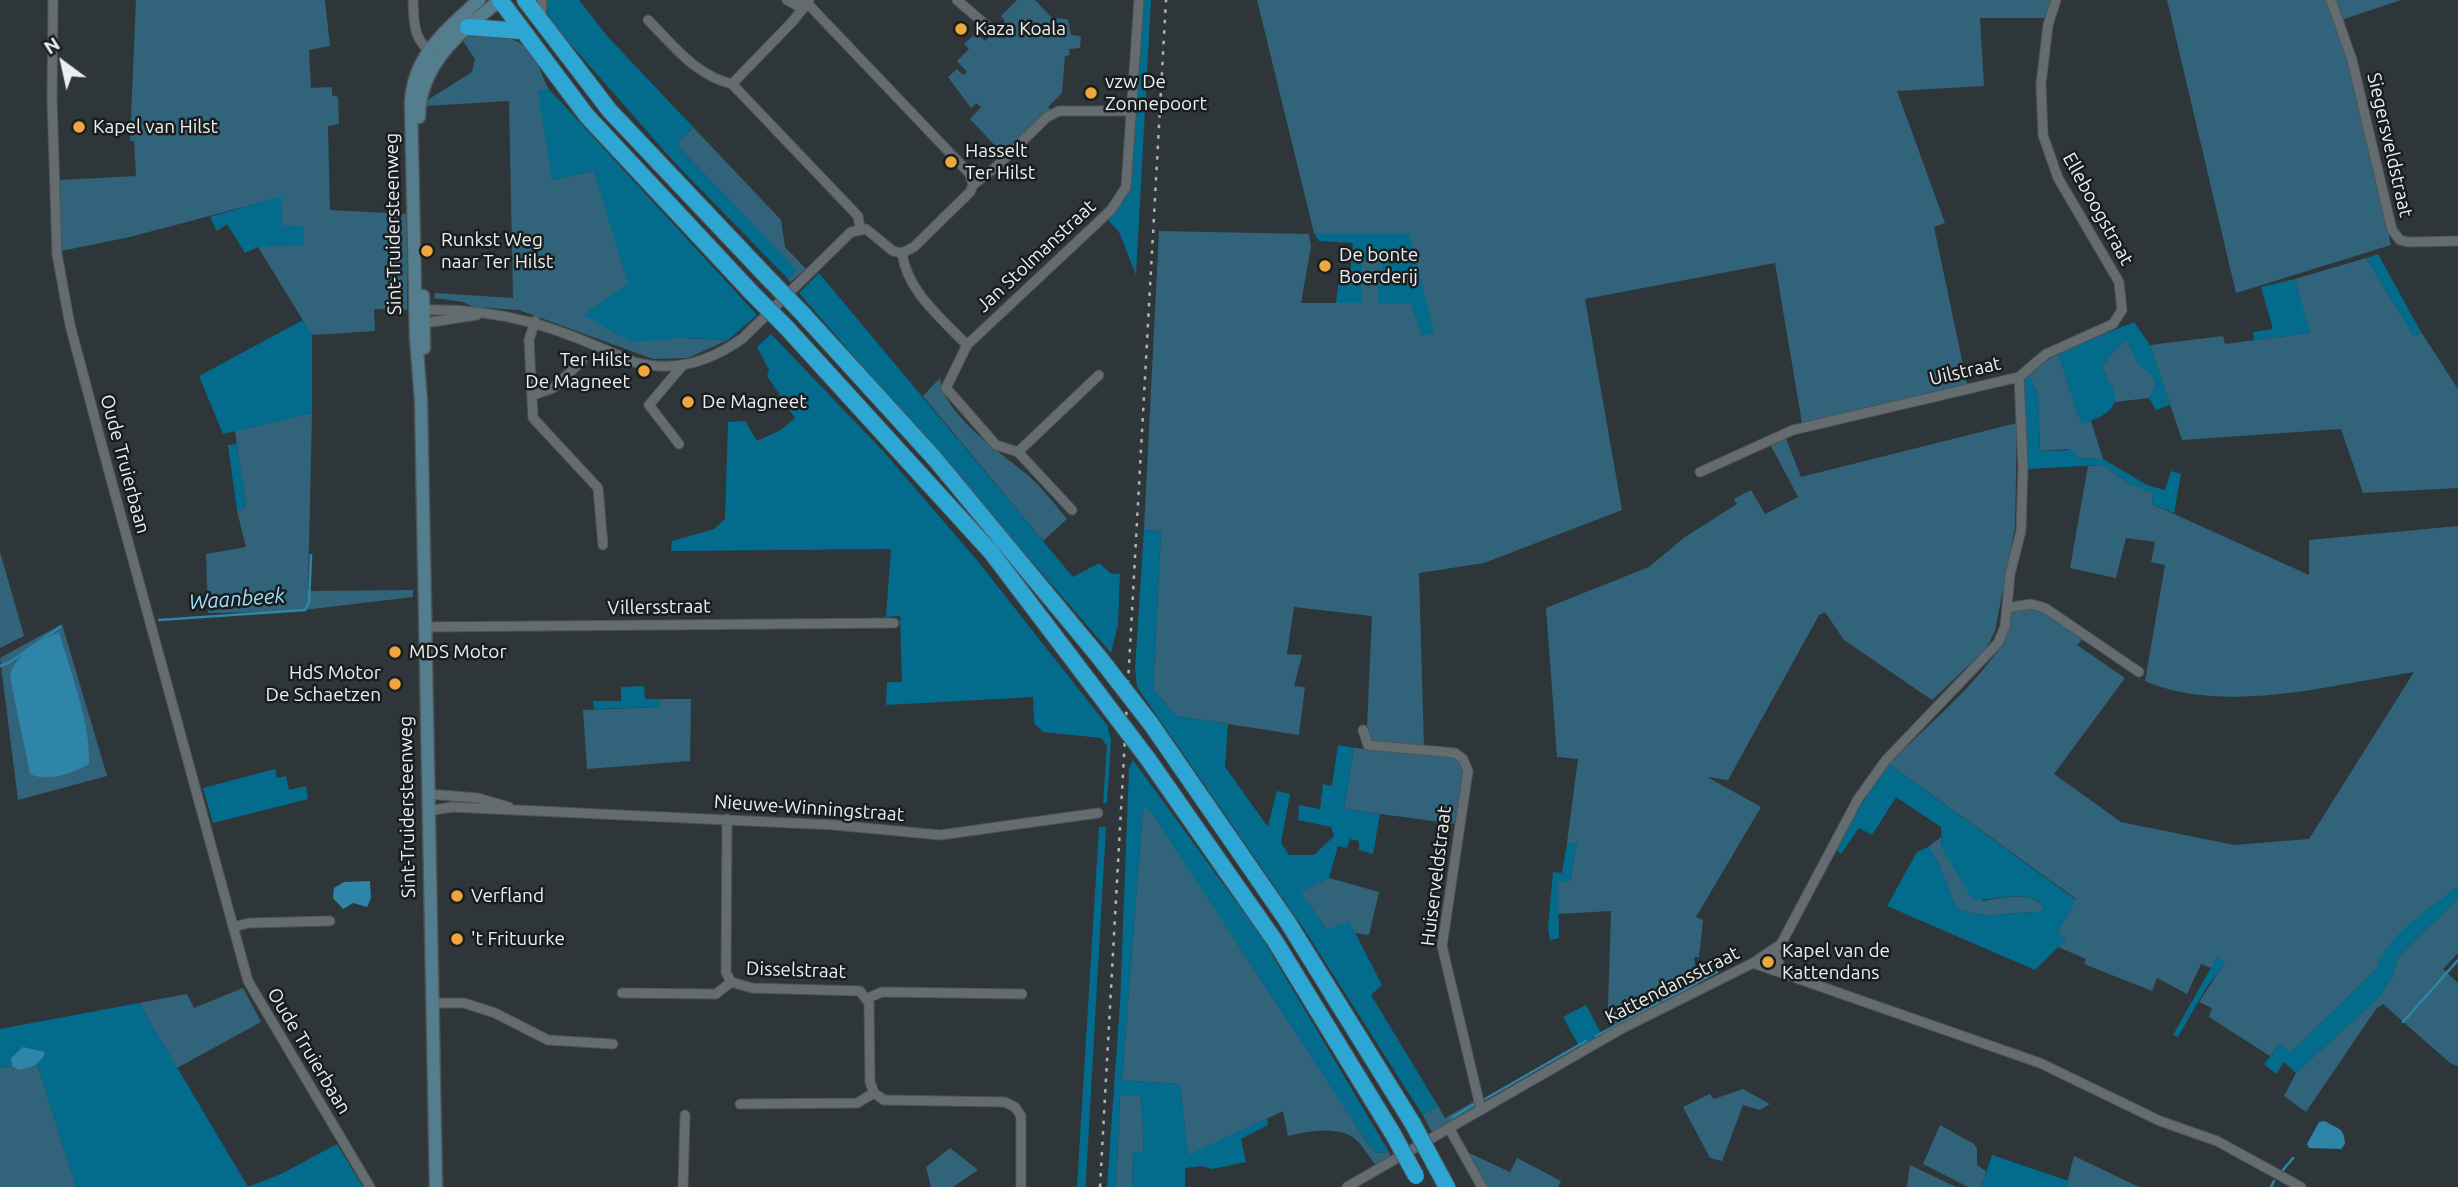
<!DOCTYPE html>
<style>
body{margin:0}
#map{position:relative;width:2458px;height:1187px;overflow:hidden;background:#2f3639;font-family:Ubuntu,sans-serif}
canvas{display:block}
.north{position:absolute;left:28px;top:28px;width:70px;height:70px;-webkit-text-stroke:5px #1a1d1e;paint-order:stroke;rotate:327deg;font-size:19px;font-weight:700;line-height:28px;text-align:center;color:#eaeff1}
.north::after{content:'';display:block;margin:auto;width:24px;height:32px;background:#eaeff1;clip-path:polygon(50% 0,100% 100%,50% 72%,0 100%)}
</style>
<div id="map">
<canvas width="2458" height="1187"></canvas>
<div class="north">N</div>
</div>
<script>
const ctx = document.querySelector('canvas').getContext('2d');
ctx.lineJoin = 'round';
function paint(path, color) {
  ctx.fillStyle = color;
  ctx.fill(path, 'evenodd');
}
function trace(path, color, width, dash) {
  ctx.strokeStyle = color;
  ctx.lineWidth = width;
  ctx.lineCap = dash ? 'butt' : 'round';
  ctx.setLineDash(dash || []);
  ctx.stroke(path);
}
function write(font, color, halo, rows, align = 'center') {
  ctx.font = font + ' Ubuntu,sans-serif';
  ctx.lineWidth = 5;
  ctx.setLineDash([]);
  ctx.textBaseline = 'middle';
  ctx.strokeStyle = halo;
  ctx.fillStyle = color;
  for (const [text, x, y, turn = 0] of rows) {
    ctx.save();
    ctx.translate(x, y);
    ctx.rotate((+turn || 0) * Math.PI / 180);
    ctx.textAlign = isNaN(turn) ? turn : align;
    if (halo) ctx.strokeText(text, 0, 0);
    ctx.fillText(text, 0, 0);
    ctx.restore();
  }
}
const green = new Path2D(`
 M 136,0 L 325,0 L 330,46 L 309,50 L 311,88 L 332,87 L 332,95 L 338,97 L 339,124 L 328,126 L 330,210 L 407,214 L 407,310 L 374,309 L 375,331 L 312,335 L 258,247 L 282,226 L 281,197 L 130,237 L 61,251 L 60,180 L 136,176 L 134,141 L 130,141 Z
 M 1017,0 L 1035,0 L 1052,18 L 1068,19 L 1071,35 L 1081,36 L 1080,48 L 1069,49 L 1070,55 L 1065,56 L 1062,93 L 1048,107 L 1051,110 L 1002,153 L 970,119 L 981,107 L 976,103 L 971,108 L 948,77 L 957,69 L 963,75 L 967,72 L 957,61 L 969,49 L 964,44 L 976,33 L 985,41 L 1005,21 L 1001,16 Z
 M 1257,0 L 2052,0 L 2045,18 L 1980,18 L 1984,86 L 1897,91 L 1945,223 L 1934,227 L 1967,384 L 1802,423 L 1775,263 L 1585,299 L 1622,510 L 1484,563 L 1419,573 L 1424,748 L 1373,743 L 1367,728 L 1372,616 L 1294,607 L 1287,654 L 1302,655 L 1294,686 L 1305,687 L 1299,735 L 1177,716 L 1153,690 L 1161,532 L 1144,529 L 1159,231 L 1309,234 L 1311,246 L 1301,303 L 1360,303 L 1361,260 L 1384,259 L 1411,303 L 1423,336 L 1409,233 L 1314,233 Z
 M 2167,0 L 2328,0 L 2351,68 L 2391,245 L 2236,293 Z
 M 2334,0 L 2401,0 L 2341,20 Z
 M 469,35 C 498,36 522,33 537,63 C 542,72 543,80 549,89 L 539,91 L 552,180 L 594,171 L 629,284 L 584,315 L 682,338 L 728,340 L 688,358 L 653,359 L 519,310 L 474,307 L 463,302 L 434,298 L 435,293 L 513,298 L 509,101 L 425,106 L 426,101 L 472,72 L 475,59 L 463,41 Z
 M 693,127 L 781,220 L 785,247 L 806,269 L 790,282 L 788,279 L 796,270 L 676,144 Z
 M 2366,258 L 2414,336 L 2421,332 L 2458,389 L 2458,488 L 2363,493 L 2341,429 L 2182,440 L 2150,345 L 2223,336 L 2225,344 L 2309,333 L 2295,279 Z
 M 2123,342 L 2128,342 L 2137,362 L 2152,375 L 2156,386 L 2149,398 L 2114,402 C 2117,387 2104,379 2102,365 Z
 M 2058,353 L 2081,423 L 2091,421 L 2103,459 L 2077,458 L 2068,449 L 2040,451 L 2038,395 L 2028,374 Z
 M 940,378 C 943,413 997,450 1024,472 C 1040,485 1054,503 1067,519 L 1043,541 L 923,396 Z
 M 312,413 L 308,591 L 413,590 L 413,597 L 287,612 L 208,613 L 206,554 L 246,547 L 237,511 L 246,507 L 235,431 Z
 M 2017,423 L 2015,527 L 1995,631 L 1986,649 L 1932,700 L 1844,640 L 1825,612 L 1819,615 L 1728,780 L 1707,777 L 1761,807 L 1696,917 L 1703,920 L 1699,957 L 1694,957 L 1698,985 L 1612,1029 L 1608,1007 L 1611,911 L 1558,914 L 1558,881 L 1570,881 L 1577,843 L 1567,843 L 1578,759 L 1557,757 L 1546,608 L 1649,567 L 1685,537 L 1737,504 L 1734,499 L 1751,490 L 1765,514 L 1798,497 L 1769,442 L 1785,436 L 1801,477 Z
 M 2103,465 L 2128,483 L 2153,492 L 2152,504 L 2309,575 L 2309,540 L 2458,526 L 2458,886 C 2436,905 2381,940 2378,968 L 2290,1053 L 2280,1044 L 2270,1056 L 2209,1017 L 2212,1008 L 2199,1002 L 2225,962 L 2217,957 L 2211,968 L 2201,964 L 2187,994 L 2157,978 L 2152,991 L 2084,964 L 2086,959 L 2058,947 L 2066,939 L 2057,933 L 2076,899 L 1889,764 C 1925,728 1967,693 1997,652 C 2006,639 2005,617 2016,608 L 2032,608 L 2046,614 L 2082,639 L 2077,645 L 2125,678 L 2054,774 L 2121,822 L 2234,845 L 2309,839 L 2414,672 C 2331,685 2224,715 2145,681 L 2165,565 L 2151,562 L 2155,542 L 2126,538 L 2116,578 L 2070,568 L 2088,466 Z
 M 0,552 L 24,636 L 0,648 Z
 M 62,624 L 107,776 L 18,800 L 0,658 Z
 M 660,699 L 691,699 L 690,761 L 587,769 L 583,710 L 660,707 Z
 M 1354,748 L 1453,756 L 1461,761 L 1465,777 L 1455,824 L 1344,809 Z
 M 1143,808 L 1149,808 L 1371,1148 L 1378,1153 L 1389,1152 L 1391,1157 L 1375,1164 C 1368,1156 1362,1144 1354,1138 C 1337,1126 1307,1131 1288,1136 L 1283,1111 L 1188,1156 L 1180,1084 L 1122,1080 Z
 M 1941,837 L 1942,848 L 1983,901 C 2000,899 2034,889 2044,908 L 2040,912 C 2011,911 1986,921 1958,909 C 1947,891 1941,861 1928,847 Z
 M 1329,878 L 1379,892 L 1369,935 L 1355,933 L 1349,922 L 1327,930 L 1300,892 Z
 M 2458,898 L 2458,953 L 2443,969 L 2458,983 L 2458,1066 L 2450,1063 L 2383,1004 L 2376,1009 L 2306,1112 L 2284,1096 L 2296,1073 L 2381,995 L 2393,976 L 2398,957 Z
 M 243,988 L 261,1022 L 177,1068 L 139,1003 L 187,994 L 194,1008 Z
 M 37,1063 L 76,1187 L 0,1187 L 0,1068 Z
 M 1743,1089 L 1770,1104 L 1760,1110 L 1743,1105 L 1722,1161 L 1710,1158 L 1683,1107 L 1710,1094 L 1714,1099 Z
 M 1141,1095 L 1144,1153 L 1133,1152 L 1132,1187 L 1116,1187 L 1120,1096 Z
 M 1475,1101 L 1477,1108 L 1433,1134 L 1422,1114 L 1438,1106 L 1445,1118 Z
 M 1940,1125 L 1974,1144 L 1977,1149 L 1977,1165 L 1986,1171 L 1981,1187 L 1968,1187 L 1923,1164 Z
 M 950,1148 L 978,1170 L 953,1187 L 931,1187 L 926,1167 Z
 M 1469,1153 L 1510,1172 L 1517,1158 L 1561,1181 L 1558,1187 L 1482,1187 L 1465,1158 Z
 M 2074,1156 L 2139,1187 L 2066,1187 Z
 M 1910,1165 L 1956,1187 L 1907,1187 Z`);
const forest = new Path2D(`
 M 546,0 L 579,0 L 608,37 L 693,127 L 676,144 L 797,270 L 788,279 L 675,163 L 558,30 L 547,13 Z
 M 1144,0 L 1151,0 L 1136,275 L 1119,232 L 1107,219 L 1124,200 L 1132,177 Z
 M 549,89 L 757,315 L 728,340 L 682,338 L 630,342 L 583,315 L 628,284 L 594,171 L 552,180 L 538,91 Z
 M 281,196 L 282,225 L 304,227 L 304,245 L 258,247 L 245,253 L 227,224 L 217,231 L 210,217 Z
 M 1314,233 L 1409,233 L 1434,332 L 1423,336 L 1411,304 L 1377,303 L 1383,259 L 1362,260 L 1361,303 L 1336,303 L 1339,279 L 1350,278 L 1353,243 L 1319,241 Z
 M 2378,254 L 2421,332 L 2414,336 L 2366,258 Z
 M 819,273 L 1073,577 L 1099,563 L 1110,573 L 1120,574 L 1118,624 L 1111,653 L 799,293 Z
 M 2295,279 L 2310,333 L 2254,340 L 2253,332 L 2273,329 L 2261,287 Z
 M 303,320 L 312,335 L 312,413 L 223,434 L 199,376 Z
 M 2134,322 L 2150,345 L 2170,405 L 2156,410 L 2149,398 L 2156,386 L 2152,375 L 2137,363 L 2128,342 L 2123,342 L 2102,365 C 2103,376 2111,381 2114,391 C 2121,411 2095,420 2081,424 L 2058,353 Z
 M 771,334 L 883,451 L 976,559 L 1107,725 L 1111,740 L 1107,803 L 1103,803 L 1107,746 L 1101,738 L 1043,732 L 1034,723 L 1033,697 L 886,705 L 887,682 L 902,682 L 900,616 L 886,617 L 891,549 L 671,551 L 672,541 L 714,529 L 725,519 L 728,422 L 745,421 L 757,441 L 781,430 L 795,418 L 767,376 L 769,370 L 757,347 Z
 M 2028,374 L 2038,395 L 2040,451 L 2075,450 L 2077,458 L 2103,459 L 2147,485 L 2165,490 L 2171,471 L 2181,474 L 2174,513 L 2152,504 L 2153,492 L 2128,483 L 2103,465 L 2027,469 L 2023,381 Z
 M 237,444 L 246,507 L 237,511 L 228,445 Z
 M 1144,529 L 1161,532 L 1153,690 L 1177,716 L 1228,724 L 1225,767 L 1268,827 L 1277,791 L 1290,794 L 1281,843 L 1289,855 L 1314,855 L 1334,836 L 1331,827 L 1298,820 L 1299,805 L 1320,809 L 1323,784 L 1332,786 L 1338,745 L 1354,748 L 1344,809 L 1380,814 L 1373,854 L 1359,850 L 1359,841 L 1350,839 L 1347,848 L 1338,846 L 1329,878 L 1301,892 L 1327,930 L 1349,921 L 1382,985 L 1371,995 L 1438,1106 L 1422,1114 L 1306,932 L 1137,687 L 1135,669 Z
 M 644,686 L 645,699 L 660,699 L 660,707 L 594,709 L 593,701 L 621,701 L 621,687 Z
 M 1133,760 L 1261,936 L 1389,1152 L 1378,1153 L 1371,1148 L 1149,809 L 1143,808 L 1122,1080 L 1180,1084 L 1188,1155 L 1267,1118 L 1268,1125 L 1241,1139 L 1246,1162 L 1212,1169 L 1202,1166 L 1185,1168 L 1185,1187 L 1132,1187 L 1133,1152 L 1144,1152 L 1141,1095 L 1120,1096 L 1116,1187 L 1107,1187 L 1120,1003 L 1129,768 Z
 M 1889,764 L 2076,900 L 2057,933 L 2067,938 L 2035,970 L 1887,906 L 1917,852 L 1928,847 C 1941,861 1947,891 1958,909 C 1986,921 2011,911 2040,912 L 2044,907 C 2033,887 1992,901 1973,900 L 1942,848 L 1941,827 L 1896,797 L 1872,835 L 1859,828 L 1841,854 L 1835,849 L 1878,777 Z
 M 275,769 L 277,778 L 286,776 L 289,790 L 306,786 L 308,799 L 213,823 L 203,788 Z
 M 1099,827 L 1106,827 L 1086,1179 L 1085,1187 L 1077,1187 Z
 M 1567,843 L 1577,843 L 1570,881 L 1558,882 L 1559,938 L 1550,940 L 1548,928 L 1553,872 L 1562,873 Z
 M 2458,886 L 2458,898 L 2398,957 L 2393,976 L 2381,995 L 2296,1073 L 2284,1062 L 2276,1074 L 2264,1064 L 2280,1044 L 2291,1052 L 2378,968 C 2381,939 2435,905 2458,886 Z
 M 2217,957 L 2226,962 L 2206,988 L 2178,1037 L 2173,1035 Z
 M 139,1003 L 248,1187 L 281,1174 L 337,1144 L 363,1187 L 76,1187 L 37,1063 L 0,1068 L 0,1029 Z
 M 1586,1005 L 1602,1035 L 1580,1048 L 1563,1017 Z
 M 1992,1155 L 2069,1181 L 2066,1187 L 1981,1187 Z`);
const water = new Path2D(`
 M 59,632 C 70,671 91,724 89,764 C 72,774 47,782 30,774 L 10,677 C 13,655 40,641 59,632 Z
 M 370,881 L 371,898 L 367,907 L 353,903 L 343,909 L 333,898 L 334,888 L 344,882 Z
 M 23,1047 L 45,1052 C 42,1064 30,1068 19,1070 L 12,1066 L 11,1058 Z
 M 2325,1121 C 2338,1130 2344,1126 2345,1144 L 2341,1149 L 2309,1148 L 2307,1144 L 2319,1122 Z`);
const stream = new Path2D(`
 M 159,620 L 305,610 L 309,602 L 311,555
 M 0,666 L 10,662 L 60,627
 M 1664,1000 L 1717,972
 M 2403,1022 L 2458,960
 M 1596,1036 L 1658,1003
 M 1485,1099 L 1586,1041
 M 1453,1117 L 1476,1103
 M 2283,1170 L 2293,1158
 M 2271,1187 L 2274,1181`);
const street = new Path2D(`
 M 53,0 L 52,100 L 57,254 L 70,325 L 109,472 L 248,981 L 370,1187
 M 413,0 C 414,24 413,39 433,54
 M 787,0 L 796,5 L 808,4
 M 957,0 L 986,25
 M 2331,0 L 2352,60 L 2392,230 L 2400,240 L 2408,242 L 2458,241
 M 808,4 L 970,174 L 973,185
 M 541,18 L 542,0
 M 648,20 C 674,46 695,75 732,84 L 858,216 L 860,228
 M 732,84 L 793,21 L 809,1
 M 902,253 L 914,247 L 970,192 L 973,185 L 997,166 L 1047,117 L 1059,111 L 1131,111
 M 902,253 C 907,291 941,318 967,345
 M 419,310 C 506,307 556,328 634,362 C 675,373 710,362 743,338 L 851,232 L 866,229 L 893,251 L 902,253
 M 535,321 L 529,340 L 533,418 L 598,488 L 603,545
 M 418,324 L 477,315
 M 2019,377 L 2046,354 L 2113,324 L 2122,310 L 2119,282 L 2058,178 L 2043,135 L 2041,84 L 2048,25 L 2056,0
 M 533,395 L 553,388 L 582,361
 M 679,444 L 649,405 L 682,366
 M 1018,452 L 1099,375
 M 1700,472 L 1793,430 L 2019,377
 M 1072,510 L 1018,452 L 996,445 L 946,388 L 967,345 L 1111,210 L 1126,187 L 1139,0
 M 2007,608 L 2031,604 L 2045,608 L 2139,672
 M 425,627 L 894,623
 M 1363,730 L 1368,745 L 1455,753 L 1463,759 L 1468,771 L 1442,946 L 1481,1110
 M 428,794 L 478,798 L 509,807
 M 428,811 L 452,807 L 834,825 L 940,835 L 1098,813
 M 727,819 L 726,972 L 731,982 L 752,988 L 860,991 L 869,1003 L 870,1082 L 874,1093 L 884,1100 L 1005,1102 L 1015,1107 L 1021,1116 L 1021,1187
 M 233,927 L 249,923 L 330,921
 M 1775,951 L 1781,970
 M 1753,963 L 1781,944 L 1858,799 L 1886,760 L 1998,643 L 2005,627 L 2010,574 L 2021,531 L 2023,467 L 2019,377
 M 622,993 L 716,994 L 731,982
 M 868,998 L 882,992 L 1022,994
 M 432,1003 L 464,1003 L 495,1013 L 548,1040 L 613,1044
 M 740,1104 L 857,1103 L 874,1093
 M 1449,1128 L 1482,1187
 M 683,1187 L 685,1115
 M 1347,1187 L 1621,1029 L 1753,963 L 2040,1063 L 2160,1121 L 2217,1141 L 2301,1187`);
const secondary = new Path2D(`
 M 419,117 C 419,63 462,31 500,0
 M 423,296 L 424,348
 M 436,1187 L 421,401 L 416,338 L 411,103 C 413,56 446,30 479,0`);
const highway = new Path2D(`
 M 500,0 L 587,116 L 752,293
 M 525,0 L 610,111 L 768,278
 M 468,27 L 521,31
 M 802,313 L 935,459 L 1099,657
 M 786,327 L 991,552 L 1098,693
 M 1151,724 L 1287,921 L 1413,1124
 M 1148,759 L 1275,941 L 1393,1134
 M 1435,1165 L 1447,1187`);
const rail = new Path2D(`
 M 1100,1187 L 1166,0`);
const highwayBridge = new Path2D(`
 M 768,278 L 802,313
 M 752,293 L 786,327
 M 1099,657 L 1151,724
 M 1098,693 L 1148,759
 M 1413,1124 L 1435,1165
 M 1393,1134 L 1416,1176`);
const markers = [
 [961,29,7,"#efa73d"],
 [1091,93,7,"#efa73d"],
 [79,127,7,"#efa73d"],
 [951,162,7,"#efa73d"],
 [427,251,7,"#efa73d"],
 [1325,266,7,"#efa73d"],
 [644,371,7,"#efa73d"],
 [688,402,7,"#efa73d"],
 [395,652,7,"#efa73d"],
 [395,684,7,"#efa73d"],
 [457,896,7,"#efa73d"],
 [457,939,7,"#efa73d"],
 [1768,962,7,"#efa73d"]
];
const poiNames = [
 ["Kaza Koala",975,29],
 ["vzw De",1105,82],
 ["Zonnepoort",1105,104],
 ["Kapel van Hilst",93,127],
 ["Hasselt",965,151],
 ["Ter Hilst",965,173],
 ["Runkst Weg",441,240],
 ["naar Ter Hilst",441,262],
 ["De bonte",1339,255],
 ["Boerderij",1339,277],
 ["Ter Hilst",630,360,"right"],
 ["De Magneet",630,382,"right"],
 ["De Magneet",702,402],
 ["MDS Motor",409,652],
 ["HdS Motor",381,673,"right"],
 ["De Schaetzen",381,695,"right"],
 ["Verfland",471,896],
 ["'t Frituurke",471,939],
 ["Kapel van de",1782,951],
 ["Kattendans",1782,973]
];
const streetNames = [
 ["Siegersveldstraat",2390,145,77],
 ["Elleboogstraat",2098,209,61],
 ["Sint-Truidersteenweg",393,224,-91],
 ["Jan Stolmanstraat",1036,256,-43],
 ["Uilstraat",1965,371,-13],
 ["Oude Truierbaan",125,464,75],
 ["Villersstraat",659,607,-1],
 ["Sint-Truidersteenweg",407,807,-91],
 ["Nieuwe-Winningstraat",809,808,4],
 ["Huiserveldstraat",1436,876,-83],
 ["Disselstraat",796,970,2],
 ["Kattendansstraat",1672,985,-27],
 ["Oude Truierbaan",309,1051,59]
];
const waterNames = [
 ["Waanbeek",237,599,-4]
];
paint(green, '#31647a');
paint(forest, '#036b8c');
paint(water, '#2f85a8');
trace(stream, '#2f85a8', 2.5);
trace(street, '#4e5456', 11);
trace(secondary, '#4e5456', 15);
trace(highway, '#4e5456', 18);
trace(street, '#656c70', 9);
trace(secondary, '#547d8e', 12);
trace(highway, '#2da6d3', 16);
trace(rail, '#afb5b7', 2.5, [3.5, 7]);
trace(highwayBridge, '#4e5456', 18, []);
trace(highwayBridge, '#2da6d3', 16);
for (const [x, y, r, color] of markers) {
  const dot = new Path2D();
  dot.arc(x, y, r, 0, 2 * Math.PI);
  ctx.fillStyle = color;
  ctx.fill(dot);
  trace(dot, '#1a1d1e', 2.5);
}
write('19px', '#eaeff1', '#1a1d1e', poiNames, 'left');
write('19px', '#eaeff1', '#1a1d1e', streetNames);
write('italic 21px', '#9fdefb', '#1a1d1e', waterNames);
</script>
